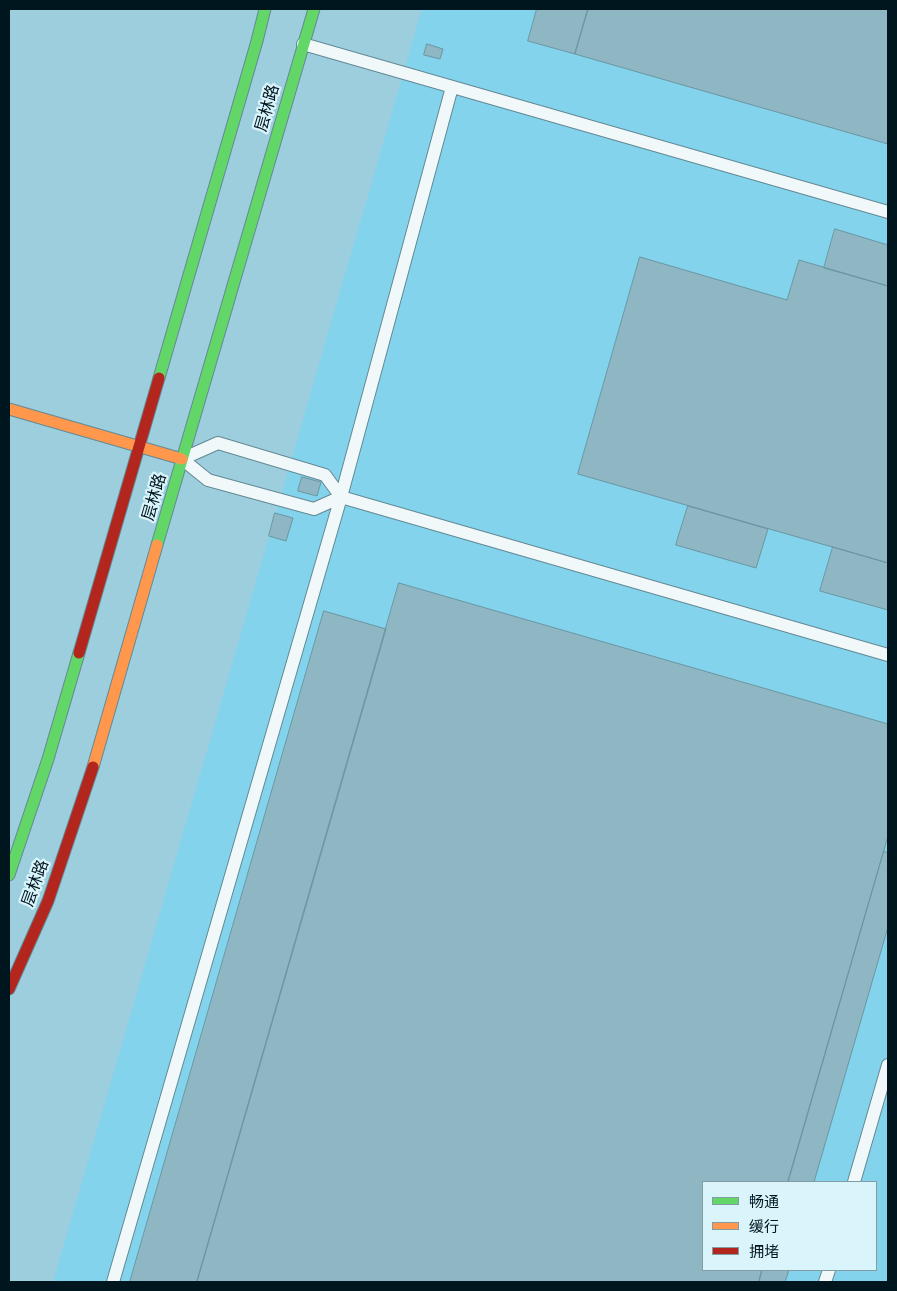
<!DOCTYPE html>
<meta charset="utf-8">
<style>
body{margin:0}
#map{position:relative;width:897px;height:1291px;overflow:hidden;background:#9ccede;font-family:Barlow,"Noto Sans SC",sans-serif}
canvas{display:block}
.frame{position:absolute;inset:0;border:10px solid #00161e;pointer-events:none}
.legend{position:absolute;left:702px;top:1181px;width:175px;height:90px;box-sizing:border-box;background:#daf4fc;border:1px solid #839ba3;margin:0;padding:6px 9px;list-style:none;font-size:15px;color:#00161e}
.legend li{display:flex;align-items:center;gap:10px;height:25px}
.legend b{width:25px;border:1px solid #839ba3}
</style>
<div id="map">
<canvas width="897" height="1291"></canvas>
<div class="frame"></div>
<ul class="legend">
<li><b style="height:6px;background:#63d668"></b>畅通</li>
<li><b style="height:6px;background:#ff974d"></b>缓行</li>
<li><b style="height:6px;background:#b3261e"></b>拥堵</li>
</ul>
</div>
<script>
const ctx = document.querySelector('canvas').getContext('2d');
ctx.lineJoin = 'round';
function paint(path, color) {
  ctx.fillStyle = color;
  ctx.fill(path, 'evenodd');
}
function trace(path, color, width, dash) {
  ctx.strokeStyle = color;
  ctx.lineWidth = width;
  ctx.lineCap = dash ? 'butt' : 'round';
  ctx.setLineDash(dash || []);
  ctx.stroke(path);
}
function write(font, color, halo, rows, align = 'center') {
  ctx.font = font + ' Barlow,"Noto Sans SC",sans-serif';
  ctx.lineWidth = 4.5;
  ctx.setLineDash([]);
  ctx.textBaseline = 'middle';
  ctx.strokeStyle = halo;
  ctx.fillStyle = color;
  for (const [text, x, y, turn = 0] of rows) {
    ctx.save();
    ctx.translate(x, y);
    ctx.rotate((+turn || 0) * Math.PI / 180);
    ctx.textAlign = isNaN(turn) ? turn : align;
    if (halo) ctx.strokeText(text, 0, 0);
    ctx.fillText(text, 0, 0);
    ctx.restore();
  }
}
const built = new Path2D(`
 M 422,9 L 888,9 L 888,1282 L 53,1282 ZM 703,1182 L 876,1182 L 876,1270 L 703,1270 Z`);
const building = new Path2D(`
 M 537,9 L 588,9 L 575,54 L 528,41 Z
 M 588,9 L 888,9 L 888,144 L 575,54 Z
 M 427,44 L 443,49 L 440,59 L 424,55 Z
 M 835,229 L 888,245 L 888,286 L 824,268 Z
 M 640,257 L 787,300 L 799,260 L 888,286 L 888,563 L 578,474 Z
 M 302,477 L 321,482 L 317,496 L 298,491 Z
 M 688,506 L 768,529 L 756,568 L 676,545 Z
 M 275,513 L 293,518 L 286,541 L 269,536 Z
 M 833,547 L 888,563 L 888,610 L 820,591 Z
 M 399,583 L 888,724 L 888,836 L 788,1182 L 703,1182 L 703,1270 L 762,1270 L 759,1282 L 197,1282 Z
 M 324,611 L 386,629 L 197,1282 L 130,1282 Z
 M 884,851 L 888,853 L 888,927 L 814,1182 L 788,1182 Z
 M 762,1270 L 789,1270 L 785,1282 L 759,1282 Z`);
const lane = new Path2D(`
 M 303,44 L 888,212
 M 341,497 L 314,509 L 208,480 L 182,459 L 218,443 L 325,475 L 341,497 L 888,655
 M 854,1182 L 888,1065
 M 113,1282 L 341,497 L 452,87
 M 825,1282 L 829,1270`);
const fast = new Path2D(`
 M 159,378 L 257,41 L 265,9
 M 157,545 L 314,9
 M 9,875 L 48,759 L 79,653`);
const slow = new Path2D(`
 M 9,409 L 182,459
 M 93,767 L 157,545`);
const jam = new Path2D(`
 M 79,653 L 159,378
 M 9,989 L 48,901 L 93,767`);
const streetNames = [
 ["层林路",267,108,-74],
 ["层林路",154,497,-74],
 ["层林路",35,883,-70]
];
paint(built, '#83d3ec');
paint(building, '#8eb6c3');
trace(building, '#6b96a2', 1);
trace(lane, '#638994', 14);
trace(fast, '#638994', 13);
trace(slow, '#638994', 13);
trace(jam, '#638994', 13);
trace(lane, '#f0f8fa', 12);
trace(fast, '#63d668', 11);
trace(slow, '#ff974d', 11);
trace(jam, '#b3261e', 11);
write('16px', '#00161e', '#daf4fc', streetNames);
</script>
